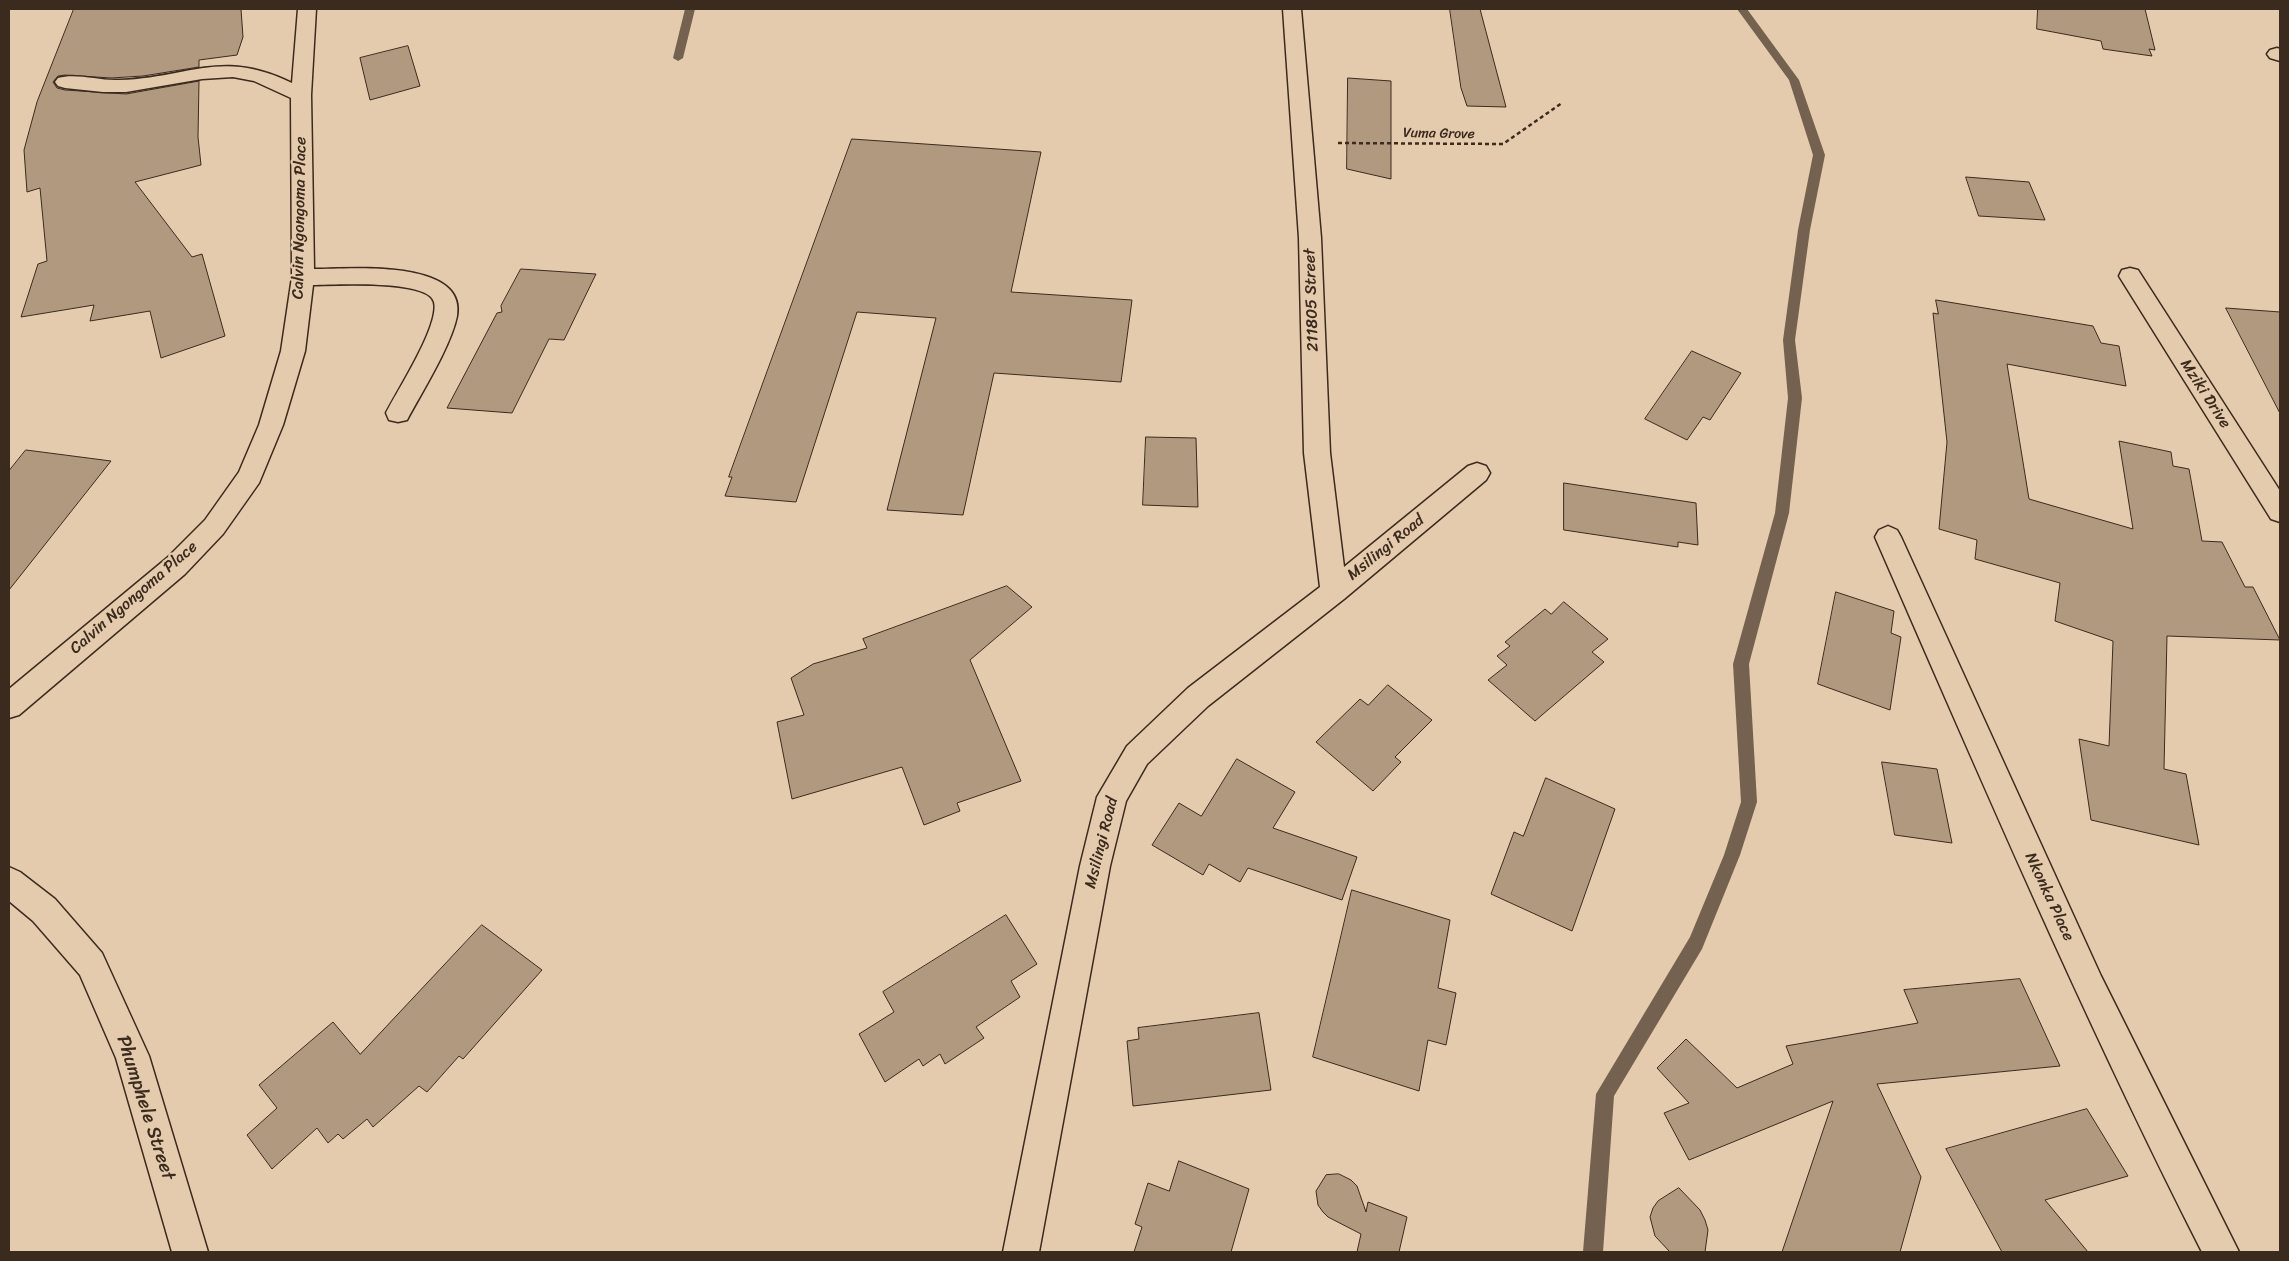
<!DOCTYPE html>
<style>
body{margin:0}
#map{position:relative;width:2289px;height:1261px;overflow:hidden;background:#e5cbad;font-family:Sriracha,sans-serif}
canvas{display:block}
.frame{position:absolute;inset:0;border:10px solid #3b2a1e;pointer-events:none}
</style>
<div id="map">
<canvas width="2289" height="1261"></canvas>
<div class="frame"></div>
</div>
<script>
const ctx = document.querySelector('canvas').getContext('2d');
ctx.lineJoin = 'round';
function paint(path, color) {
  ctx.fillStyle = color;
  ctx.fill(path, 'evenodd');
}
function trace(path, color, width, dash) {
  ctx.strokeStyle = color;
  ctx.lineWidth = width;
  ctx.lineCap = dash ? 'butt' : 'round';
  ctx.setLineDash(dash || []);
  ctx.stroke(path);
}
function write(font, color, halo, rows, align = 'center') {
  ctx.font = font + ' Sriracha,sans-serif';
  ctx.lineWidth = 4.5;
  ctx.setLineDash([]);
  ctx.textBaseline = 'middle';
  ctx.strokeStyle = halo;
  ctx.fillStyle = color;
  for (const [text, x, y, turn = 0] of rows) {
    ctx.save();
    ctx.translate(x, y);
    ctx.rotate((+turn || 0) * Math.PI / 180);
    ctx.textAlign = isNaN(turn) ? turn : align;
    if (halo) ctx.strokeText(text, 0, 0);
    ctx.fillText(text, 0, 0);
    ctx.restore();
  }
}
const stream = new Path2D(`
 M 685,9 L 695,9 L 683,58 L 678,61 L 673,58 Z
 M 1737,9 L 1747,9 L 1799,80 L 1825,155 L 1810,230 L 1795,340 L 1802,398 L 1789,513 L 1749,664 L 1757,802 L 1740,855 L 1702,949 L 1614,1096 L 1603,1252 L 1583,1252 L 1596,1094 L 1690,937 L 1724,855 L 1741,802 L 1733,664 L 1775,513 L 1788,398 L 1783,340 L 1798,230 L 1813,155 L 1789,80 Z`);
const building = new Path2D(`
 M 74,9 L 241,9 L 243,37 L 237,55 L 199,60 L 199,67 L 143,76 L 111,78 L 65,75 L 58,76 L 53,82 L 57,88 L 65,90 L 126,94 L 199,81 L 198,137 L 201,165 L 135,182 L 192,257 L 202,254 L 225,336 L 161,358 L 150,311 L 90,321 L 94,305 L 21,317 L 38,264 L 47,261 L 40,188 L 27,192 L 24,150 L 37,102 Z
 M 1450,9 L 1480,9 L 1506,107 L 1467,106 L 1461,88 Z
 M 2038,9 L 2145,9 L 2155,50 L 2149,49 L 2152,56 L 2103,49 L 2101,41 L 2037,29 Z
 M 408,46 L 420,86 L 370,100 L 360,58 Z
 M 1348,78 L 1391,81 L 1391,179 L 1347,169 Z
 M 852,139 L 1041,152 L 1011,292 L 1132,300 L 1121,382 L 994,373 L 963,515 L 887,510 L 936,318 L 857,312 L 796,502 L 725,496 L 732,477 L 729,477 Z
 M 1966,177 L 2029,182 L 2045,220 L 1979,216 Z
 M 521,269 L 596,274 L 564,340 L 549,339 L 512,413 L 447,408 L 497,313 L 502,312 L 501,306 Z
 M 1936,300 L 2093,326 L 2101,343 L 2119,346 L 2126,386 L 2007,364 L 2029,499 L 2133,529 L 2119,441 L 2171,452 L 2173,466 L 2189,469 L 2202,541 L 2222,542 L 2245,587 L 2253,587 L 2280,640 L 2167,636 L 2164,769 L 2186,774 L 2199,845 L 2091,820 L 2079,739 L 2109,746 L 2113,641 L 2055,621 L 2060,583 L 1975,559 L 1977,540 L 1939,529 L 1947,442 L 1933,313 L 1938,314 Z
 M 2226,308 L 2280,312 L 2280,413 Z
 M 1692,351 L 1741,373 L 1710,420 L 1703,417 L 1687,440 L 1645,419 Z
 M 1146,437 L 1196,438 L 1198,507 L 1143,505 Z
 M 26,450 L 111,461 L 9,590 L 9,471 Z
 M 1564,483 L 1696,503 L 1698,545 L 1678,542 L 1678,547 L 1564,530 Z
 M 1007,586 L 1032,607 L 970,660 L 1021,781 L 957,803 L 960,811 L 924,825 L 902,767 L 792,799 L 777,722 L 804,715 L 791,678 L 813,664 L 867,648 L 863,639 Z
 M 1836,592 L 1894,611 L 1891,633 L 1901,637 L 1890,710 L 1818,684 Z
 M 1564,602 L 1608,639 L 1592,652 L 1604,662 L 1535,721 L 1488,680 L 1507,665 L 1497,656 L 1510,646 L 1505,642 L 1545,609 L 1551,614 Z
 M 1388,685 L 1432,720 L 1395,757 L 1401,762 L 1373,791 L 1316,742 L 1360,699 L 1368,705 Z
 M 1237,759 L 1295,792 L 1273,828 L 1357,857 L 1342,900 L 1248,868 L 1240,882 L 1209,864 L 1203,875 L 1152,845 L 1179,803 L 1201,816 Z
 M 1882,762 L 1937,769 L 1952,843 L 1895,835 Z
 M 1546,778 L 1615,809 L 1572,931 L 1491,894 L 1514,832 L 1523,836 Z
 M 1352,890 L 1450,920 L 1438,988 L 1456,993 L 1446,1045 L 1428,1040 L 1419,1091 L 1313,1057 Z
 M 1006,915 L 1037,964 L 1011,981 L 1020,997 L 976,1027 L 984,1038 L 945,1064 L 940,1054 L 923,1066 L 919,1059 L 885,1082 L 859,1034 L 894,1012 L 883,992 Z
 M 482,925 L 542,970 L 463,1059 L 459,1056 L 427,1092 L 419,1086 L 373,1127 L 367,1119 L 343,1139 L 338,1134 L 328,1143 L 317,1128 L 272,1169 L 247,1135 L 277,1108 L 259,1085 L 333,1022 L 360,1054 Z
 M 2020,979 L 2060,1066 L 1877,1084 L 1921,1177 L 1900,1252 L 1782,1252 L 1833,1101 L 1689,1160 L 1664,1113 L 1689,1103 L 1657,1068 L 1686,1039 L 1737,1088 L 1793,1064 L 1786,1046 L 1918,1023 L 1904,990 Z
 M 1259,1013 L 1271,1090 L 1133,1106 L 1127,1041 L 1139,1039 L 1138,1028 Z
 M 2087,1109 L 2128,1176 L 2045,1200 L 2088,1252 L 2002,1252 L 1946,1149 Z
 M 1179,1161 L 1249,1189 L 1231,1252 L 1134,1252 L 1142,1227 L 1135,1224 L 1148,1183 L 1169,1191 Z
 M 1339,1174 L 1351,1180 L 1357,1186 L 1366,1212 L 1368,1202 L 1407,1217 L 1399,1252 L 1357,1252 L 1361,1234 L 1328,1217 L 1323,1212 L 1318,1205 L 1316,1191 L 1326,1175 Z
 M 1679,1188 L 1700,1210 L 1705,1220 L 1708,1230 L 1705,1252 L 1670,1252 L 1655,1236 L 1650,1217 L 1653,1208 L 1658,1201 Z`);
const path = new Path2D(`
 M 1338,143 L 1503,144 L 1562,103`);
const minor = new Path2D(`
 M 298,9 L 316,9 L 311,95 L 314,269 C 348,269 467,258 457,316 C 451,346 422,392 407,420 L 398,422 L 389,420 L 386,413 C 397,391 440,325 434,302 C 428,279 333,285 313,285 L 305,351 L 283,425 L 259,483 L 223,534 L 185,574 L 19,715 L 9,718 L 9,689 L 167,558 L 205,520 L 239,472 L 259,425 L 281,351 L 292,277 L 291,98 L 254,81 L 233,77 L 202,79 L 126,92 L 103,92 L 65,88 L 58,86 L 55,82 L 58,78 C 77,73 99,81 119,80 C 189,78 221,48 292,83 Z
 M 1283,9 L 1301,9 L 1321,238 L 1330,453 L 1344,567 L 1468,466 L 1477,463 L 1486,466 L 1490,473 L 1486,480 L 1344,599 L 1208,706 L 1147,764 L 1126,801 L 1110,866 L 1039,1252 L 1003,1252 L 1080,866 L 1097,797 L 1127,746 L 1188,688 L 1320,587 L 1304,453 L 1299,238 Z
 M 2277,48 L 2280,49 L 2280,61 L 2270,58 L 2267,54 L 2270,50 Z
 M 2130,268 L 2138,270 L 2280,491 L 2280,522 L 2271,519 L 2119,276 L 2122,270 Z
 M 1888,526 L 1897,530 L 1901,537 L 2101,976 L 2239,1252 L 2202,1252 C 2083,1018 1980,777 1875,537 L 1879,530 Z
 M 9,867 L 20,872 L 55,899 L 102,953 L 149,1056 L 208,1252 L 172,1252 L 116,1058 L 80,975 L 33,921 L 9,901 Z`);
const farStreetnames = [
 ["Vuma Grove",1439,134,1]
];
const streetNames = [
 ["Calvin Ngongoma Place",300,218,-89],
 ["211805 Street",1312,300,-92],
 ["Mziki Drive",2205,394,57],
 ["Msilingi Road",1386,548,-39],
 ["Calvin Ngongoma Place",134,598,-41],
 ["Msilingi Road",1102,843,-76],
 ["Nkonka Place",2049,897,65]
];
const nearStreetnames = [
 ["Phumphele Street",145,1108,72]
];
paint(stream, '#75614f');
paint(building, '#b19980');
trace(building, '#3b2a1e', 1);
trace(minor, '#3b2a1e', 3);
trace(path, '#3b2a1e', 2.5, [4, 3]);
paint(minor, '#e5cbad');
write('14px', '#3b2a1e', '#e5cbad', farStreetnames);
write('16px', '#3b2a1e', '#e5cbad', streetNames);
write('19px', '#3b2a1e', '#e5cbad', nearStreetnames);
</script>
